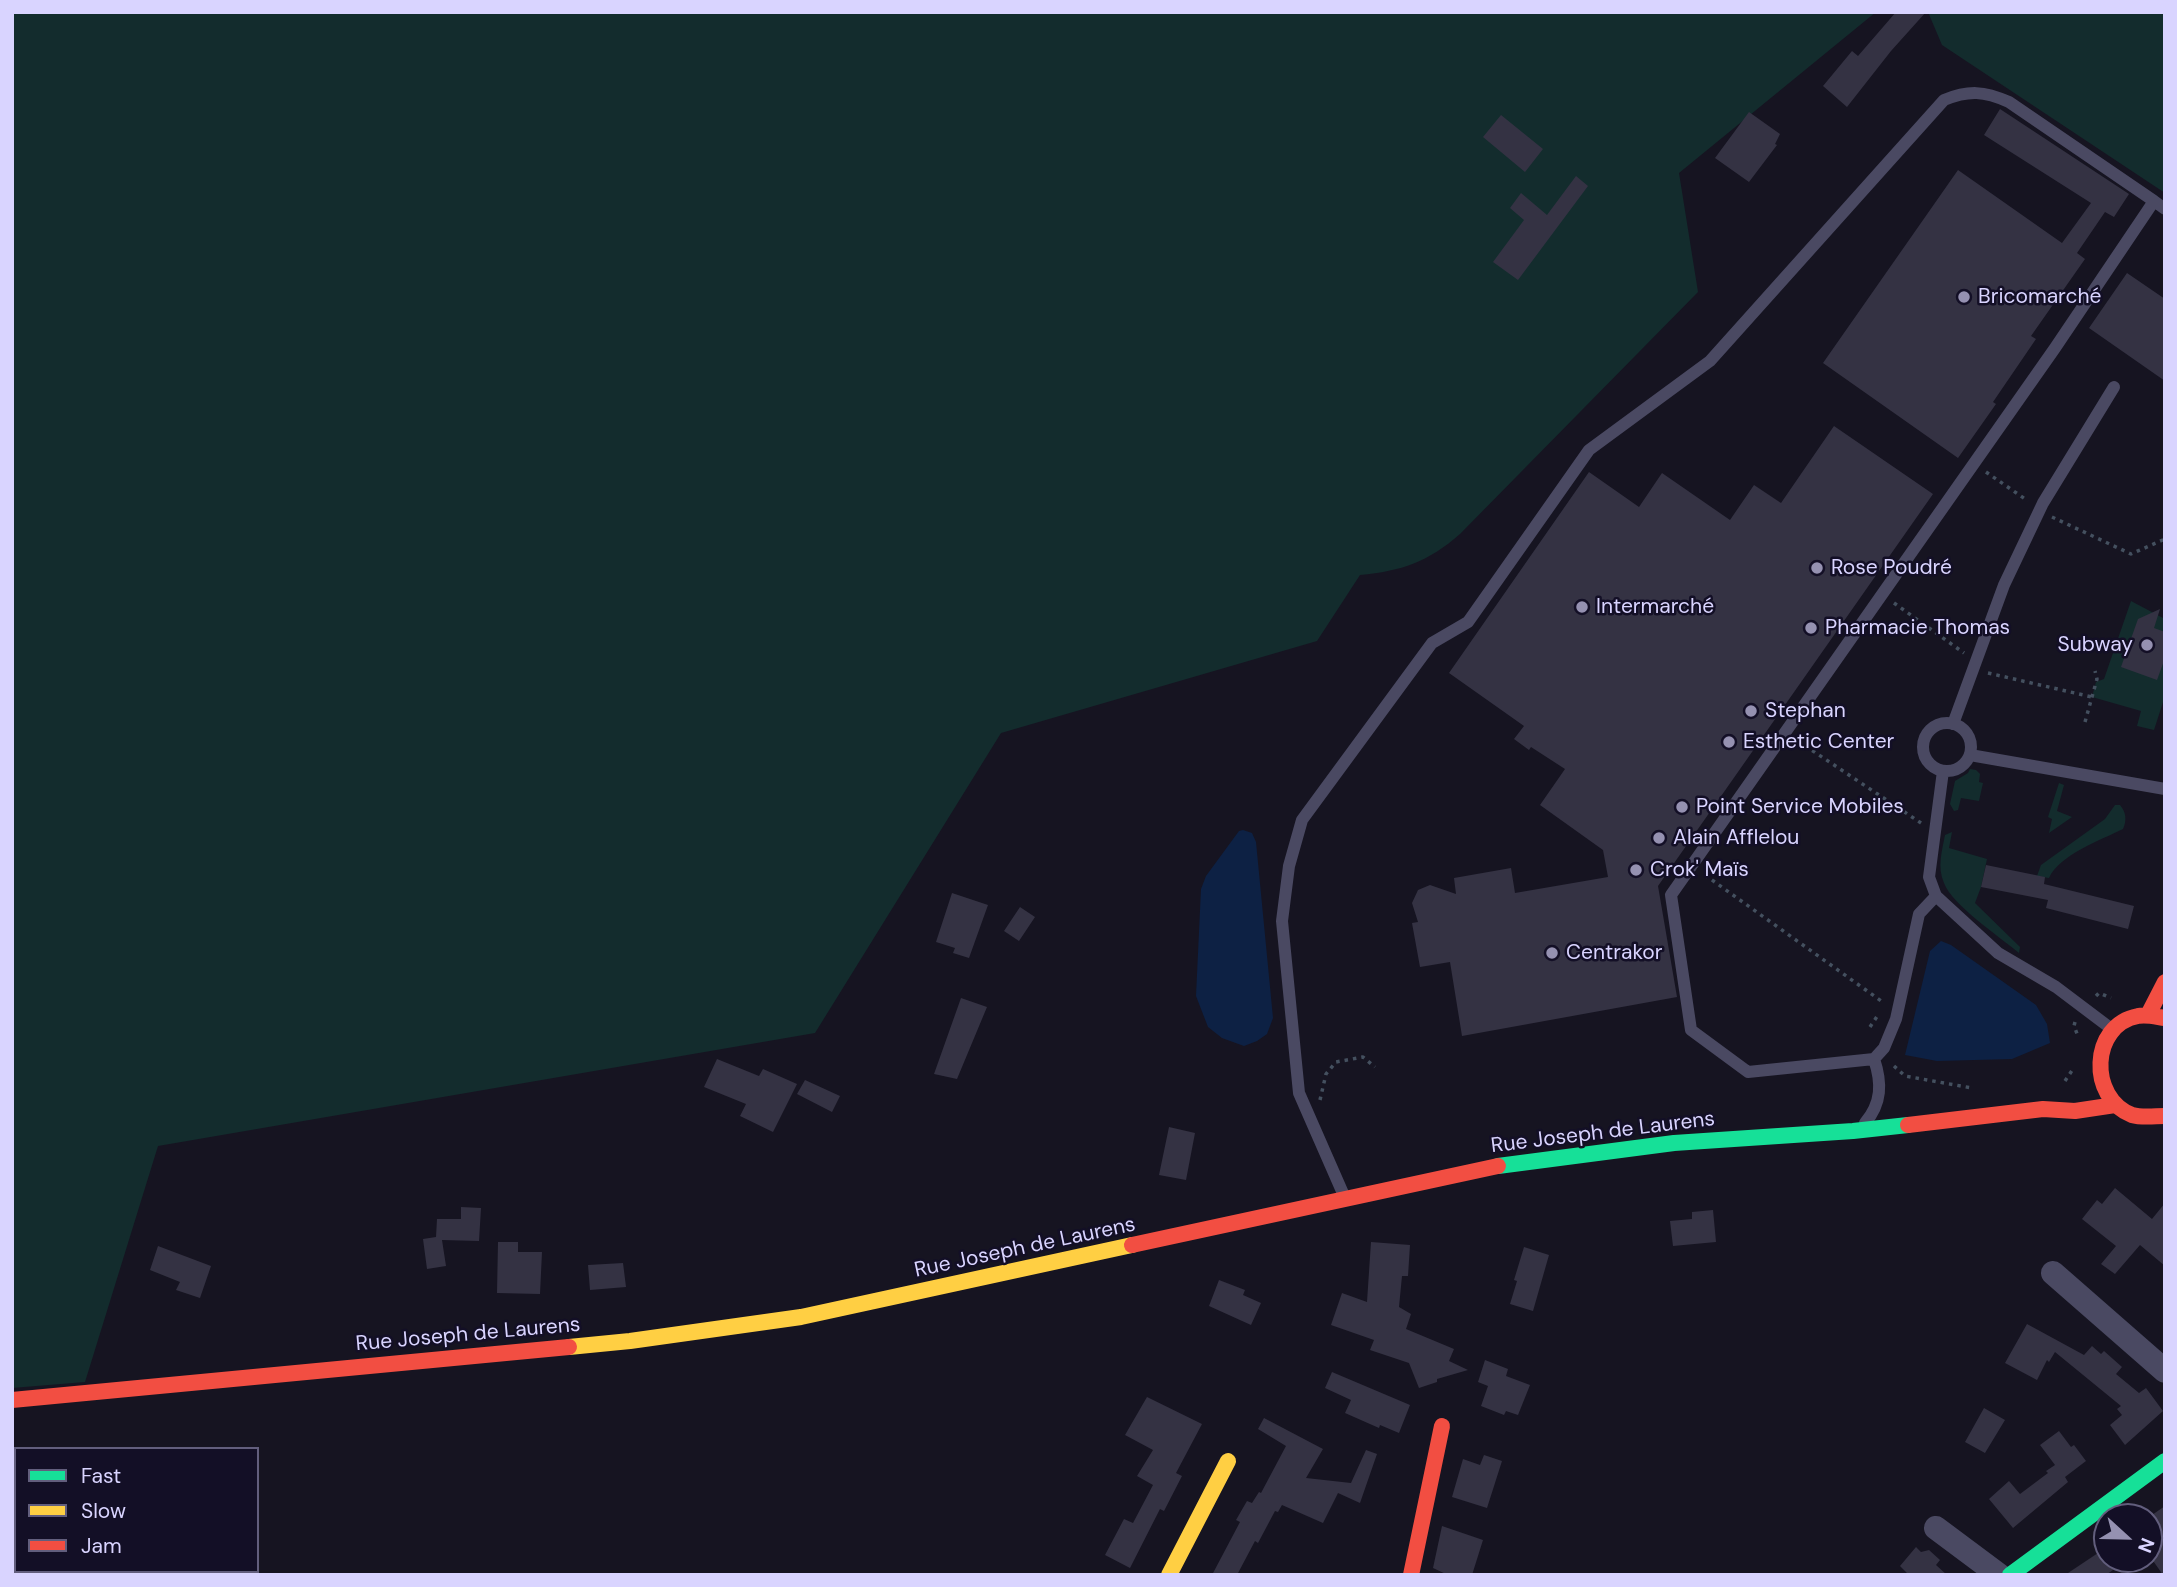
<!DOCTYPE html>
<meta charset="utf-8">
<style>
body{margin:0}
#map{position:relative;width:2177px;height:1587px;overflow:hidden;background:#161421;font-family:"DM Sans",sans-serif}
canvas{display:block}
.frame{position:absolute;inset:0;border:14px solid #d9d4ff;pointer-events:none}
.legend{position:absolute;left:14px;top:1447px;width:245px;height:126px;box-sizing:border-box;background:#130f26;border:2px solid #625e7d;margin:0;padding:9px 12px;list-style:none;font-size:21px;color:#d9d4ff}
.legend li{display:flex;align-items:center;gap:14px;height:35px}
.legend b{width:35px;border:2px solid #625e7d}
.north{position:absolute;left:2093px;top:1503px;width:70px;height:70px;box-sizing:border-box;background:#130f26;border:2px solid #625e7d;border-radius:50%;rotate:112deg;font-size:19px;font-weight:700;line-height:28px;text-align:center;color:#d9d4ff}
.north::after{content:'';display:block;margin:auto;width:24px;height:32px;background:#9591b1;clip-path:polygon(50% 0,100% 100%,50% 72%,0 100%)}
</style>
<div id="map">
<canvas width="2177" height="1587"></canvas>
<div class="frame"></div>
<ul class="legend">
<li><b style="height:9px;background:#16e098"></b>Fast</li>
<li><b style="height:9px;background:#ffcf43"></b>Slow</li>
<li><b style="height:9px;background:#f24e42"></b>Jam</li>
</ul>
<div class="north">N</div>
</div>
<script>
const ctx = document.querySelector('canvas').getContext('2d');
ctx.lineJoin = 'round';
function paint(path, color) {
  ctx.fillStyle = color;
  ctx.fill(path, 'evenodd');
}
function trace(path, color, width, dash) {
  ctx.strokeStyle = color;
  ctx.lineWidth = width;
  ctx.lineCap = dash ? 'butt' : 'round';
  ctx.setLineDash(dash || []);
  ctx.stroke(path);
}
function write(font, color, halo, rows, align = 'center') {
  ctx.font = font + ' "DM Sans",sans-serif';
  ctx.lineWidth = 5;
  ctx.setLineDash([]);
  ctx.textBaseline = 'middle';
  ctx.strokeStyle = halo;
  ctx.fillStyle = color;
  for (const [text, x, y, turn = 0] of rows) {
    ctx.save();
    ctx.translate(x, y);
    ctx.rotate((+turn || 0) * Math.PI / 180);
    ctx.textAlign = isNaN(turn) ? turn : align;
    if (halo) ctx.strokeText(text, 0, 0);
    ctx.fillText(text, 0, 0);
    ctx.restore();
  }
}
const green = new Path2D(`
 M 12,12 L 1876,12 L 1679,173 L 1698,292 L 1460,534 C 1428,562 1402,571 1360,575 L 1317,641 L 1001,733 L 815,1033 L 158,1146 L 85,1382 L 12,1388 Z
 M 1928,12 L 2165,12 L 2165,193 L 1942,45 Z
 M 2131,601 L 2165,619 L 2165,696 L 2154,730 L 2137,726 L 2141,711 L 2092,697 L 2096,682 L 2104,679 Z
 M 1970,769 L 1976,770 L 1980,774 L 1979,782 L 1983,783 L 1979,801 L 1961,798 L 1958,810 L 1954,811 L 1950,804 L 1955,781 L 1968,773 Z
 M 2059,783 L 2064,785 L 2057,811 L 2072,817 L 2049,833 L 2052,819 L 2048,817 Z
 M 2115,805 L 2120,805 C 2126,812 2127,820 2123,829 C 2101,840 2059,855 2049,878 L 2037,876 L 2041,865 L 2105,819 Z
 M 1952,832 L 1949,848 L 1987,859 L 1981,887 L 1975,903 L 2020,947 L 2019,953 C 2000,937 1952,905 1944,883 C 1937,867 1942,851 1945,835 Z`);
const water = new Path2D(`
 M 1243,830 L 1252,833 L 1256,842 L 1273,1018 L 1267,1034 L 1257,1041 L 1244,1046 L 1222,1038 L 1208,1027 L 1196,996 L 1201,889 L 1206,876 L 1239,831 Z
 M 1941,941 L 1951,945 L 2036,1005 L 2047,1024 L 2050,1043 L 2012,1059 L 1937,1061 L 1905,1055 L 1930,951 Z`);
const building = new Path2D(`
 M 1896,12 L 1926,12 L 1891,51 L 1847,107 L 1823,86 L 1852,51 L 1858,56 Z
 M 2000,109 L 2129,194 L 2114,217 L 2105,212 L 2077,253 L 2085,259 L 2031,336 L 2036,339 L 1993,402 L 1996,404 L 1958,458 L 1823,363 L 1958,170 L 2062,243 L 2091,203 L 1984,135 Z
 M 1749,112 L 1780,134 L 1775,144 L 1777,145 L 1749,182 L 1715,158 Z
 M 1501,115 L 1543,149 L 1525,172 L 1483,137 Z
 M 1576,176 L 1588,186 L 1518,280 L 1493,262 L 1524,220 L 1510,208 L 1521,193 L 1547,215 Z
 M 2127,273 L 2165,299 L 2165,381 L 2089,328 Z
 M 1834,426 L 1933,494 L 1658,886 L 1677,997 L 1462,1036 L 1450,962 L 1420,967 L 1412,923 L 1418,922 L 1412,903 L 1418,890 L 1430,885 L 1456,894 L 1454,878 L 1511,868 L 1515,893 L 1608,877 L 1603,850 L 1540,805 L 1565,769 L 1531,747 L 1529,750 L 1514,739 L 1524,726 L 1449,673 L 1589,472 L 1639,507 L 1662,473 L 1730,520 L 1754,485 L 1781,503 Z
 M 2160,609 L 2154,628 L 2165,632 L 2165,658 L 2157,680 L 2121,667 L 2138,619 Z
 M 1986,865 L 2045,877 L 2044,884 L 2134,906 L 2128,929 L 2046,908 L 2048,900 L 1981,887 Z
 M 952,893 L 988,905 L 969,958 L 953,953 L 955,948 L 936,942 Z
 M 1020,907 L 1035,917 L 1019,941 L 1004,931 Z
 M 961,998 L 987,1007 L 957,1079 L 934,1074 Z
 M 717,1059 L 759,1076 L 763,1069 L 797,1084 L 773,1132 L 740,1116 L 746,1104 L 704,1087 Z
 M 805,1080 L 840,1096 L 832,1112 L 797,1094 Z
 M 1169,1127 L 1195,1133 L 1186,1180 L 1159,1175 Z
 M 2115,1188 L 2152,1219 L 2165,1203 L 2165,1266 L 2140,1245 L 2115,1274 L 2101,1264 L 2116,1246 L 2082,1219 L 2097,1200 L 2102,1204 Z
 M 461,1207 L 481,1208 L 479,1241 L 442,1240 L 446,1266 L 427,1269 L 423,1239 L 436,1237 L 437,1219 L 461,1219 Z
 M 1713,1210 L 1716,1242 L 1673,1246 L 1670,1221 L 1692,1219 L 1692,1212 Z
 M 498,1242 L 518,1242 L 518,1252 L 542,1252 L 540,1294 L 497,1293 Z
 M 1371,1242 L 1410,1245 L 1408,1276 L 1402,1276 L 1399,1307 L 1411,1314 L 1406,1329 L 1454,1349 L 1449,1361 L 1468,1370 L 1437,1379 L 1437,1382 L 1419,1388 L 1409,1363 L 1370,1350 L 1374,1340 L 1331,1325 L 1342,1293 L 1367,1302 Z
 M 158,1246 L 211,1266 L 200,1298 L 176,1290 L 180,1282 L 150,1270 Z
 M 1524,1247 L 1549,1255 L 1533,1311 L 1510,1304 L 1517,1281 L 1514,1280 Z
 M 623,1263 L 626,1287 L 590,1290 L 588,1265 Z
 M 1219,1280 L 1245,1290 L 1243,1295 L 1261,1303 L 1251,1325 L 1209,1306 Z
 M 2027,1324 L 2084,1355 L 2092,1346 L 2101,1354 L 2104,1351 L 2122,1367 L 2116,1374 L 2139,1393 L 2146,1388 L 2163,1411 L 2125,1445 L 2110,1425 L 2122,1415 L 2117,1409 L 2121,1406 L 2055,1352 L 2049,1362 L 2047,1360 L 2037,1380 L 2005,1363 Z
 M 1485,1360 L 1508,1369 L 1506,1376 L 1530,1385 L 1518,1415 L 1506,1411 L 1504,1415 L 1481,1406 L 1488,1386 L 1478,1382 Z
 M 1332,1372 L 1410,1405 L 1399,1433 L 1380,1425 L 1379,1428 L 1345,1413 L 1351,1400 L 1325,1388 Z
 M 1147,1397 L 1202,1424 L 1176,1473 L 1182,1476 L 1164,1511 L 1160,1509 L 1130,1568 L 1105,1555 L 1124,1519 L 1133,1523 L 1153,1485 L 1137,1476 L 1153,1450 L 1125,1435 Z
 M 1984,1408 L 2005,1420 L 1985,1453 L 1965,1442 Z
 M 1264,1418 L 1323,1449 L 1306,1478 L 1351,1483 L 1366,1450 L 1377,1454 L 1360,1503 L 1338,1493 L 1323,1523 L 1282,1505 L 1278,1512 L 1275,1511 L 1258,1543 L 1255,1541 L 1237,1575 L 1212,1575 L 1240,1522 L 1236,1520 L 1247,1501 L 1252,1503 L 1259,1492 L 1261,1493 L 1286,1446 L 1258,1429 Z
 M 2059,1431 L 2071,1447 L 2074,1445 L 2086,1461 L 2065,1477 L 2068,1482 L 2013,1528 L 1989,1499 L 2009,1481 L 2020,1494 L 2048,1473 L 2046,1471 L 2055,1465 L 2040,1445 Z
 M 1484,1455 L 1502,1461 L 1487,1508 L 1452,1497 L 1463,1459 L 1480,1465 Z
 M 2165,1506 L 2165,1575 L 2163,1575 L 2149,1555 L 2149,1517 Z
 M 1442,1526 L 1483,1540 L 1472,1575 L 1448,1575 L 1433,1568 Z
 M 1916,1547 L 1921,1552 L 1929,1550 L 1940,1560 L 1936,1565 L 1947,1575 L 1909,1575 L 1900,1566 Z
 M 2107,1547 L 2107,1559 L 2128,1559 L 2106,1575 L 2065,1575 Z`);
const path = new Path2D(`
 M 1986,472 L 2028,501
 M 2052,517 L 2131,554 L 2165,539
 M 1894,603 L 1964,653
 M 1988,673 L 2092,697
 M 2085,722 L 2097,679 L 2095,671
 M 1798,741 L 1921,823
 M 1705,875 L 1884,1003
 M 2096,996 L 2099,993 L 2111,998
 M 2075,1022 L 2074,1026 L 2078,1036
 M 1870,1027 L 1878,1015
 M 1894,1066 L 1905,1076 L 1972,1088
 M 2065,1081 L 2073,1069
 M 1320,1100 L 1326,1074 L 1336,1062 L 1363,1057 L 1375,1067`);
const lane = new Path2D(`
 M1923 747a24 24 0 1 1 48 0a24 24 0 1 1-48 0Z
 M 1953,724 L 2004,585 L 2043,503 L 2114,387
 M 1970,755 L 2165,789
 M 1943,771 L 1929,877 L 1936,896 L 1998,953 L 2056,987 L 2113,1030
 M 1936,896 L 1919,914 L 1896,1019 L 1884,1048 L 1874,1059 L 1748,1072 L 1691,1030 L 1671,895 L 2055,348 L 2154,201 L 2165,209
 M 1865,1123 C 1882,1103 1882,1083 1874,1059
 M 1345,1198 L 1299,1093 L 1282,921 L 1289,866 L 1302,820 L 1432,643 L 1468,622 L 1589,450 L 1710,361 L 1944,100 C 1969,90 1984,91 2009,102 L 2154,201`);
const street = new Path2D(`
 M 2053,1273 L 2165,1371
 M 1936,1528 L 1999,1575`);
const fast = new Path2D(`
 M 1498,1166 L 1674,1143 L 1853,1131 L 1908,1125
 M 2010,1575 L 2165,1461`);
const slow = new Path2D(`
 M 569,1347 L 630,1341 L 801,1317 L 1132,1245
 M 1169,1575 L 1228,1461`);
const jam = new Path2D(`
 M 2148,1015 L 2165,982
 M 2165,1018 C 2157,1017 2146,1014 2138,1016 C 2090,1025 2088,1098 2132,1115 C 2142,1118 2155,1116 2165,1116
 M 1908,1125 L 2043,1109 L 2075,1111 L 2115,1105
 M 1132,1245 L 1498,1166
 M 12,1400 L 569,1347
 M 1411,1575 L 1442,1426`);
const markers = [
 [1964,297,7,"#9591b1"],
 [1817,568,7,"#9591b1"],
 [1582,607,7,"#9591b1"],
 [1811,628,7,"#9591b1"],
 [2147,645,7,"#9591b1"],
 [1751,711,7,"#9591b1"],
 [1729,742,7,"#9591b1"],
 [1682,807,7,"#9591b1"],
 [1659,838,7,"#9591b1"],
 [1636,870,7,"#9591b1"],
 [1552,953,7,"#9591b1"]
];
const poiNames = [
 ["Bricomarché",1978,297],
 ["Rose Poudré",1831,568],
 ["Intermarché",1596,607],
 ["Pharmacie Thomas",1825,628],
 ["Subway",2133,645,"right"],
 ["Stephan",1765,711],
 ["Esthetic Center",1743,742],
 ["Point Service Mobiles",1696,807],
 ["Alain Afflelou",1673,838],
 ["Crok' Maïs",1650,870],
 ["Centrakor",1566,953]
];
const streetNames = [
 ["Rue Joseph de Laurens",1603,1133,-7],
 ["Rue Joseph de Laurens",1025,1248,-12],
 ["Rue Joseph de Laurens",468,1335,-5]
];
paint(green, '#132c2d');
paint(water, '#0d2144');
paint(building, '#343243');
trace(path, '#44505f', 3.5, [3.5, 5]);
trace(lane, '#4a4962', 12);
trace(street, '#4a4962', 24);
trace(fast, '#16e098', 16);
trace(slow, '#ffcf43', 16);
trace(jam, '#f24e42', 16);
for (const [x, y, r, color] of markers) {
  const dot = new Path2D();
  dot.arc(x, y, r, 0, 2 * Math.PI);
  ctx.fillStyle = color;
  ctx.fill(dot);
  trace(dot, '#130f26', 2.5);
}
write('21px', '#d9d4ff', '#130f26', poiNames, 'left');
write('21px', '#d9d4ff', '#130f26', streetNames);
</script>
